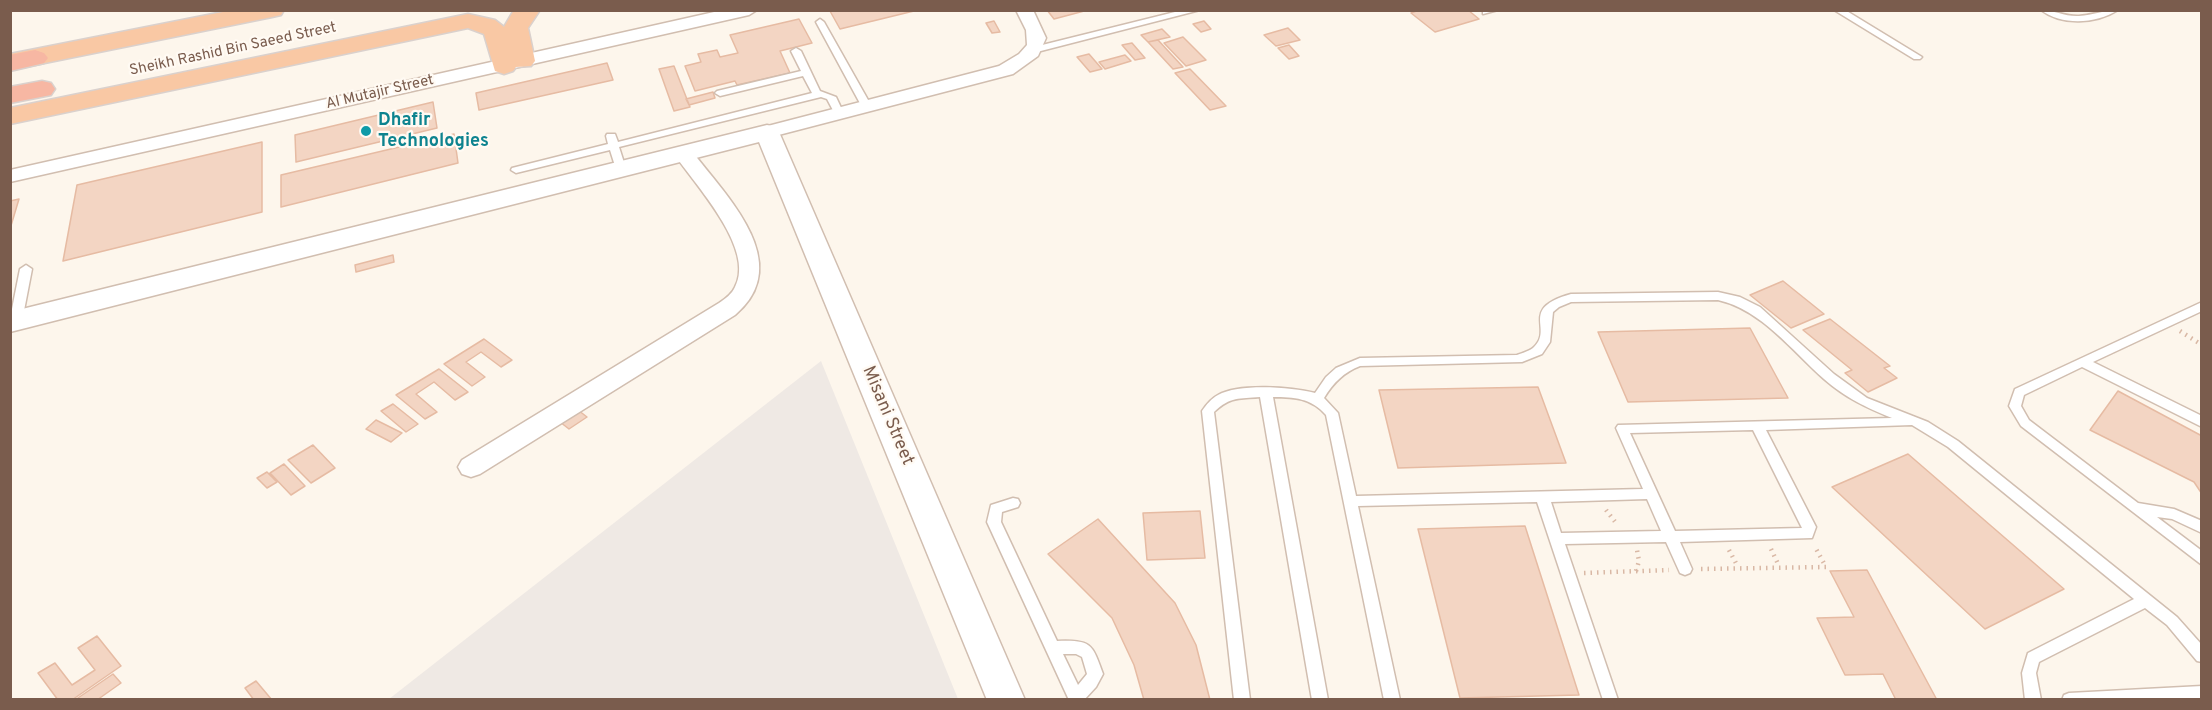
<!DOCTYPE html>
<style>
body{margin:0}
#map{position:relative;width:2212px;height:710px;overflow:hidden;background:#fdf6ec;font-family:Overpass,sans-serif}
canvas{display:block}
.frame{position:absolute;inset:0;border:12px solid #7a5c4d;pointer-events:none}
</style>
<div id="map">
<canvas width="2212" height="710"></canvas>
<div class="frame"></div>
</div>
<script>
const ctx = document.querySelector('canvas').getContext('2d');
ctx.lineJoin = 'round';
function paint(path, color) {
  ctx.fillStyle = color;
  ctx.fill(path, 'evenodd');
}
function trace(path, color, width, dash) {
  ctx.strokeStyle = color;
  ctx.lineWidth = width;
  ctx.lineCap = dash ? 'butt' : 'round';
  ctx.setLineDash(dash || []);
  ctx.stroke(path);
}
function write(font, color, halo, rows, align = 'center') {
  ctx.font = font + ' Overpass,sans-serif';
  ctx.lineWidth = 4.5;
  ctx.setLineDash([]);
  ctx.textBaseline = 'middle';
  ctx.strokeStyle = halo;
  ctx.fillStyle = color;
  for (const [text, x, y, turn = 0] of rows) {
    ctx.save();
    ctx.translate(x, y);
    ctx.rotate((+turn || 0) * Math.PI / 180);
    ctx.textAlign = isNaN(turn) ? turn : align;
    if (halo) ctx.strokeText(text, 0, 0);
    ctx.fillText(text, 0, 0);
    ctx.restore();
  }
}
const industrial = new Path2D(`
 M 821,361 L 958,699 L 389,699 Z`);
const building = new Path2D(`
 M 833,10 L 918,10 L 840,29 L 830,11 Z
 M 1047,10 L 1088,10 L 1054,19 Z
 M 1419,10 L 1468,10 L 1479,19 L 1435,32 L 1411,13 Z
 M 799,19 L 812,43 L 780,51 L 790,73 L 737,85 L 735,81 L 695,91 L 685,66 L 701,62 L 698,54 L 717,50 L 720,57 L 738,53 L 730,35 Z
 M 994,21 L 1000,32 L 992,33 L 986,23 Z
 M 1204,21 L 1211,29 L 1201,32 L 1193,24 Z
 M 1288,28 L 1300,40 L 1276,46 L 1264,35 Z
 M 1162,29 L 1170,37 L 1148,42 L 1141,35 Z
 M 1183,37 L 1206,60 L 1186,66 L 1164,43 Z
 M 1158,40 L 1183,67 L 1173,69 L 1148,42 Z
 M 1132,43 L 1145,58 L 1135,60 L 1122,45 Z
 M 1289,45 L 1299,56 L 1289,59 L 1278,48 Z
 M 1089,54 L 1102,69 L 1090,72 L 1077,57 Z
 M 1125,55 L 1131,61 L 1105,69 L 1099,62 Z
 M 607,63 L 613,80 L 479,110 L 476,93 Z
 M 674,66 L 690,107 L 674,111 L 659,69 Z
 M 1190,69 L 1226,106 L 1210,110 L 1175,73 Z
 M 713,92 L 715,98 L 689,105 L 686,99 Z
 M 433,102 L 437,128 L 296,162 L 295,135 Z
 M 454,134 L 458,163 L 281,207 L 281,175 Z
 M 262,142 L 262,212 L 63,261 L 77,185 Z
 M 19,199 L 10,229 L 10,201 Z
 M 393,255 L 394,262 L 356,272 L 355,265 Z
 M 1783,281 L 1824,314 L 1791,328 L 1750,295 Z
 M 1830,319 L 1890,366 L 1884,368 L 1897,378 L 1868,392 L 1845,373 L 1852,370 L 1803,330 Z
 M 1750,328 L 1788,398 L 1628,402 L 1598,332 Z
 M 484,339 L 512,360 L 501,367 L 481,352 L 466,362 L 485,377 L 472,386 L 444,364 Z
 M 439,369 L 468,392 L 455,400 L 434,382 L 416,394 L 437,412 L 425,419 L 396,395 Z
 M 1538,387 L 1566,463 L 1398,468 L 1379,390 Z
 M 2118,391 L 2202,436 L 2202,494 L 2194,482 L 2090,430 Z
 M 393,404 L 418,424 L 406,432 L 381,411 Z
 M 578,410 L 587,417 L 569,429 L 560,422 Z
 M 376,420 L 402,433 L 391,442 L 366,429 Z
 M 313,445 L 335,468 L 311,483 L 288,460 Z
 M 1908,454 L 2064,589 L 1985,629 L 1832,487 Z
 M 284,464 L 305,486 L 291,495 L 270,473 Z
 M 267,472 L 277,482 L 267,488 L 257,478 Z
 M 1200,511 L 1205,558 L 1147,560 L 1143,513 Z
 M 1098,519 L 1175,603 L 1196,645 L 1210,700 L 1144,700 L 1134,665 L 1112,618 L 1048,554 Z
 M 1525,526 L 1579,695 L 1460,698 L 1418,529 Z
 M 1867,570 L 1937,700 L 1896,700 L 1883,674 L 1845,675 L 1817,618 L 1854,617 L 1830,571 Z
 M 97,636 L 121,666 L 72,700 L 58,700 L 38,673 L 55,663 L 72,685 L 95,670 L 78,648 Z
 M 113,674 L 121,683 L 97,700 L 75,700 Z
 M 256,681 L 272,700 L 254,700 L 245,688 Z`);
const path = new Path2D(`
 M 2180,331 L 2202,345
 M 1606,510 L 1616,523
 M 1771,549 L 1779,566
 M 1729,550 L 1738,567
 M 1701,569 L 1826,567 L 1815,547
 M 1636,571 L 1639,561 L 1637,550
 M 1584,573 L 1669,570`);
const service = new Path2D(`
 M 1183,10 L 1200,10 L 1033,53 L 1028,50 L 1030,48 Z
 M 1483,10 L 1498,10 L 1483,14 Z
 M 1834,10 L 1845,10 L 1922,57 L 1920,59 L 1914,59 Z
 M 2041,10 C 2054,10 2066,17 2079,16 C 2093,15 2104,10 2118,10 C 2096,24 2062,26 2041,10 Z
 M 820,19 L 824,22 L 872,107 L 870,109 L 867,110 L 862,107 L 816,22 Z
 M 796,48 L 801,51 L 820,91 L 836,97 L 844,114 L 842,116 L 836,116 L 827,99 L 821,97 L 619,147 L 626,169 L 621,172 L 616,169 L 610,150 L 516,173 L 511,170 L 512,168 L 608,144 L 606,136 L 607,134 L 615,134 L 618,142 L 812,93 L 803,76 L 720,96 L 715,93 L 717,91 L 801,71 L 791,51 Z
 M 26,265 L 32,269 L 22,321 L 16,325 L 12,324 L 10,319 L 20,269 Z
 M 1718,292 L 1740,297 L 1760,307 L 1834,374 L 1867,398 L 1928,422 L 1958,441 L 2177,617 L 2202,645 L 2202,662 L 2197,661 L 2167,625 L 2145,608 L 2039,662 L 2036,673 L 2041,700 L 2025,700 L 2022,673 L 2028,653 L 2134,599 L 1948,447 L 1912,425 L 1766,430 L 1816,527 L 1812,538 L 1680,542 L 1692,569 L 1690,573 L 1685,575 L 1680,573 L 1666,542 L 1565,544 L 1618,700 L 1603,700 L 1537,502 L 1358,506 L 1400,700 L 1384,700 L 1326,415 C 1311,398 1294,397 1273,397 L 1328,700 L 1312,700 L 1260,397 C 1239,399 1231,396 1214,412 L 1250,700 L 1234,700 L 1202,411 C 1206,405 1212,398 1218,395 C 1239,383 1292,387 1315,393 L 1326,377 L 1336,368 L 1360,358 L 1517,355 C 1522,353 1530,351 1534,347 C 1554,328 1518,309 1571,294 ZM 1718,300 C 1762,310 1791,350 1824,379 C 1846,398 1865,407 1892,418 L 1618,425 L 1616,428 L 1643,489 L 1356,496 L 1338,413 L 1324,398 C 1333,383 1344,372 1360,366 L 1522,362 L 1542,354 L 1550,342 L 1553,312 L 1559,307 L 1571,302 ZM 1753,430 L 1802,528 L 1675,531 L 1630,433 ZM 1647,499 L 1661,531 L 1561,533 L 1551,502 Z
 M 2202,302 L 2202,311 L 2093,362 L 2202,416 L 2202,427 L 2082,367 L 2024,395 L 2021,406 L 2029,420 L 2138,503 L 2174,509 L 2202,521 L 2202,533 L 2172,519 L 2157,517 L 2202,551 L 2202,565 L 2021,426 L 2009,406 L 2015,389 Z
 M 1013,498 L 1018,499 L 1020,503 L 1018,507 L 1002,512 L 1001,522 L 1057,641 C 1091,640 1092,643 1103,674 L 1096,687 L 1084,700 L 1069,700 L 987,522 L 991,505 ZM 1063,654 L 1076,654 L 1082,657 L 1087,674 L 1078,685 Z
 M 2202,686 L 2202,700 L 2062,700 L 2064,695 L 2069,693 Z`);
const minor = new Path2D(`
 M 723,10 L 757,10 L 749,15 L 10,182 L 10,170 Z
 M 1016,10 L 1033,10 L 1046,38 L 1038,56 L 1013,74 L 767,138 L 760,136 L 757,132 L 760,128 L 999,66 L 1019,54 L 1027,45 L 1026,30 Z
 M 684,148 L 691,150 C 725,195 797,263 735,315 L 480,474 L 471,477 L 462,474 L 458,467 L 462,460 L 719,303 C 725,299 732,294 735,287 C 756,249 694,183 674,154 L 677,150 Z`);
const tertiary = new Path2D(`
 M 767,125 L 776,127 L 779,132 L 1025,700 L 987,700 L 759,142 L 10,332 L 10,312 Z`);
const trunk = new Path2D(`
 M 233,10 L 284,10 L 281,15 L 272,17 L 10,70 L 10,54 Z
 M 514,10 L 540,10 L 528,28 L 535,61 L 531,66 L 516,67 L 513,71 L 504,74 L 495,71 L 484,34 L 468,28 L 10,124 L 10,108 L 468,14 L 495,20 L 504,27 Z`);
const motorway = new Path2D(`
 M 35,50 L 44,53 L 48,58 L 44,63 L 10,71 L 10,55 Z
 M 42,81 L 51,83 L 55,89 L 51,95 L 10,103 L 10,87 Z`);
const markers = [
 [366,131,6,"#0f9aa8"]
];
const farStreetnames = [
 ["Sheikh Rashid Bin Saeed Street",233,50,-12],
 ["Al Mutajir Street",380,93,-13]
];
const cultureNames = [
 ["Dhafir",378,121],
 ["Technologies",378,142]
];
const streetNames = [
 ["Misani Street",887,416,67]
];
paint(industrial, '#efe9e4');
paint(building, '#f3d5c3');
trace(building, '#e6bba3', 1.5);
trace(service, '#d1beb0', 3);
trace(minor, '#d1beb0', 3);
trace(tertiary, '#d1beb0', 3);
trace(trunk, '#dad1cd', 3);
trace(motorway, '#dad1cd', 3);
trace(path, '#d9b8a5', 4.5, [1.5, 5]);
paint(service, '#fff');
paint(minor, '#fff');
paint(tertiary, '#fff');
paint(trunk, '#f9c8a4');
paint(motorway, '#f7b7a3');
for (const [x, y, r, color] of markers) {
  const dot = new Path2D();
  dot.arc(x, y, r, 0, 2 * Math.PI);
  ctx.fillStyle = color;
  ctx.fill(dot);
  trace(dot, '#fffaf3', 2);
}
write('15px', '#7a5c4d', '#fffaf3', farStreetnames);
write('bold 18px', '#0d838f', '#fffaf3', cultureNames, 'left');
write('18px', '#7a5c4d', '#fffaf3', streetNames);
</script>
